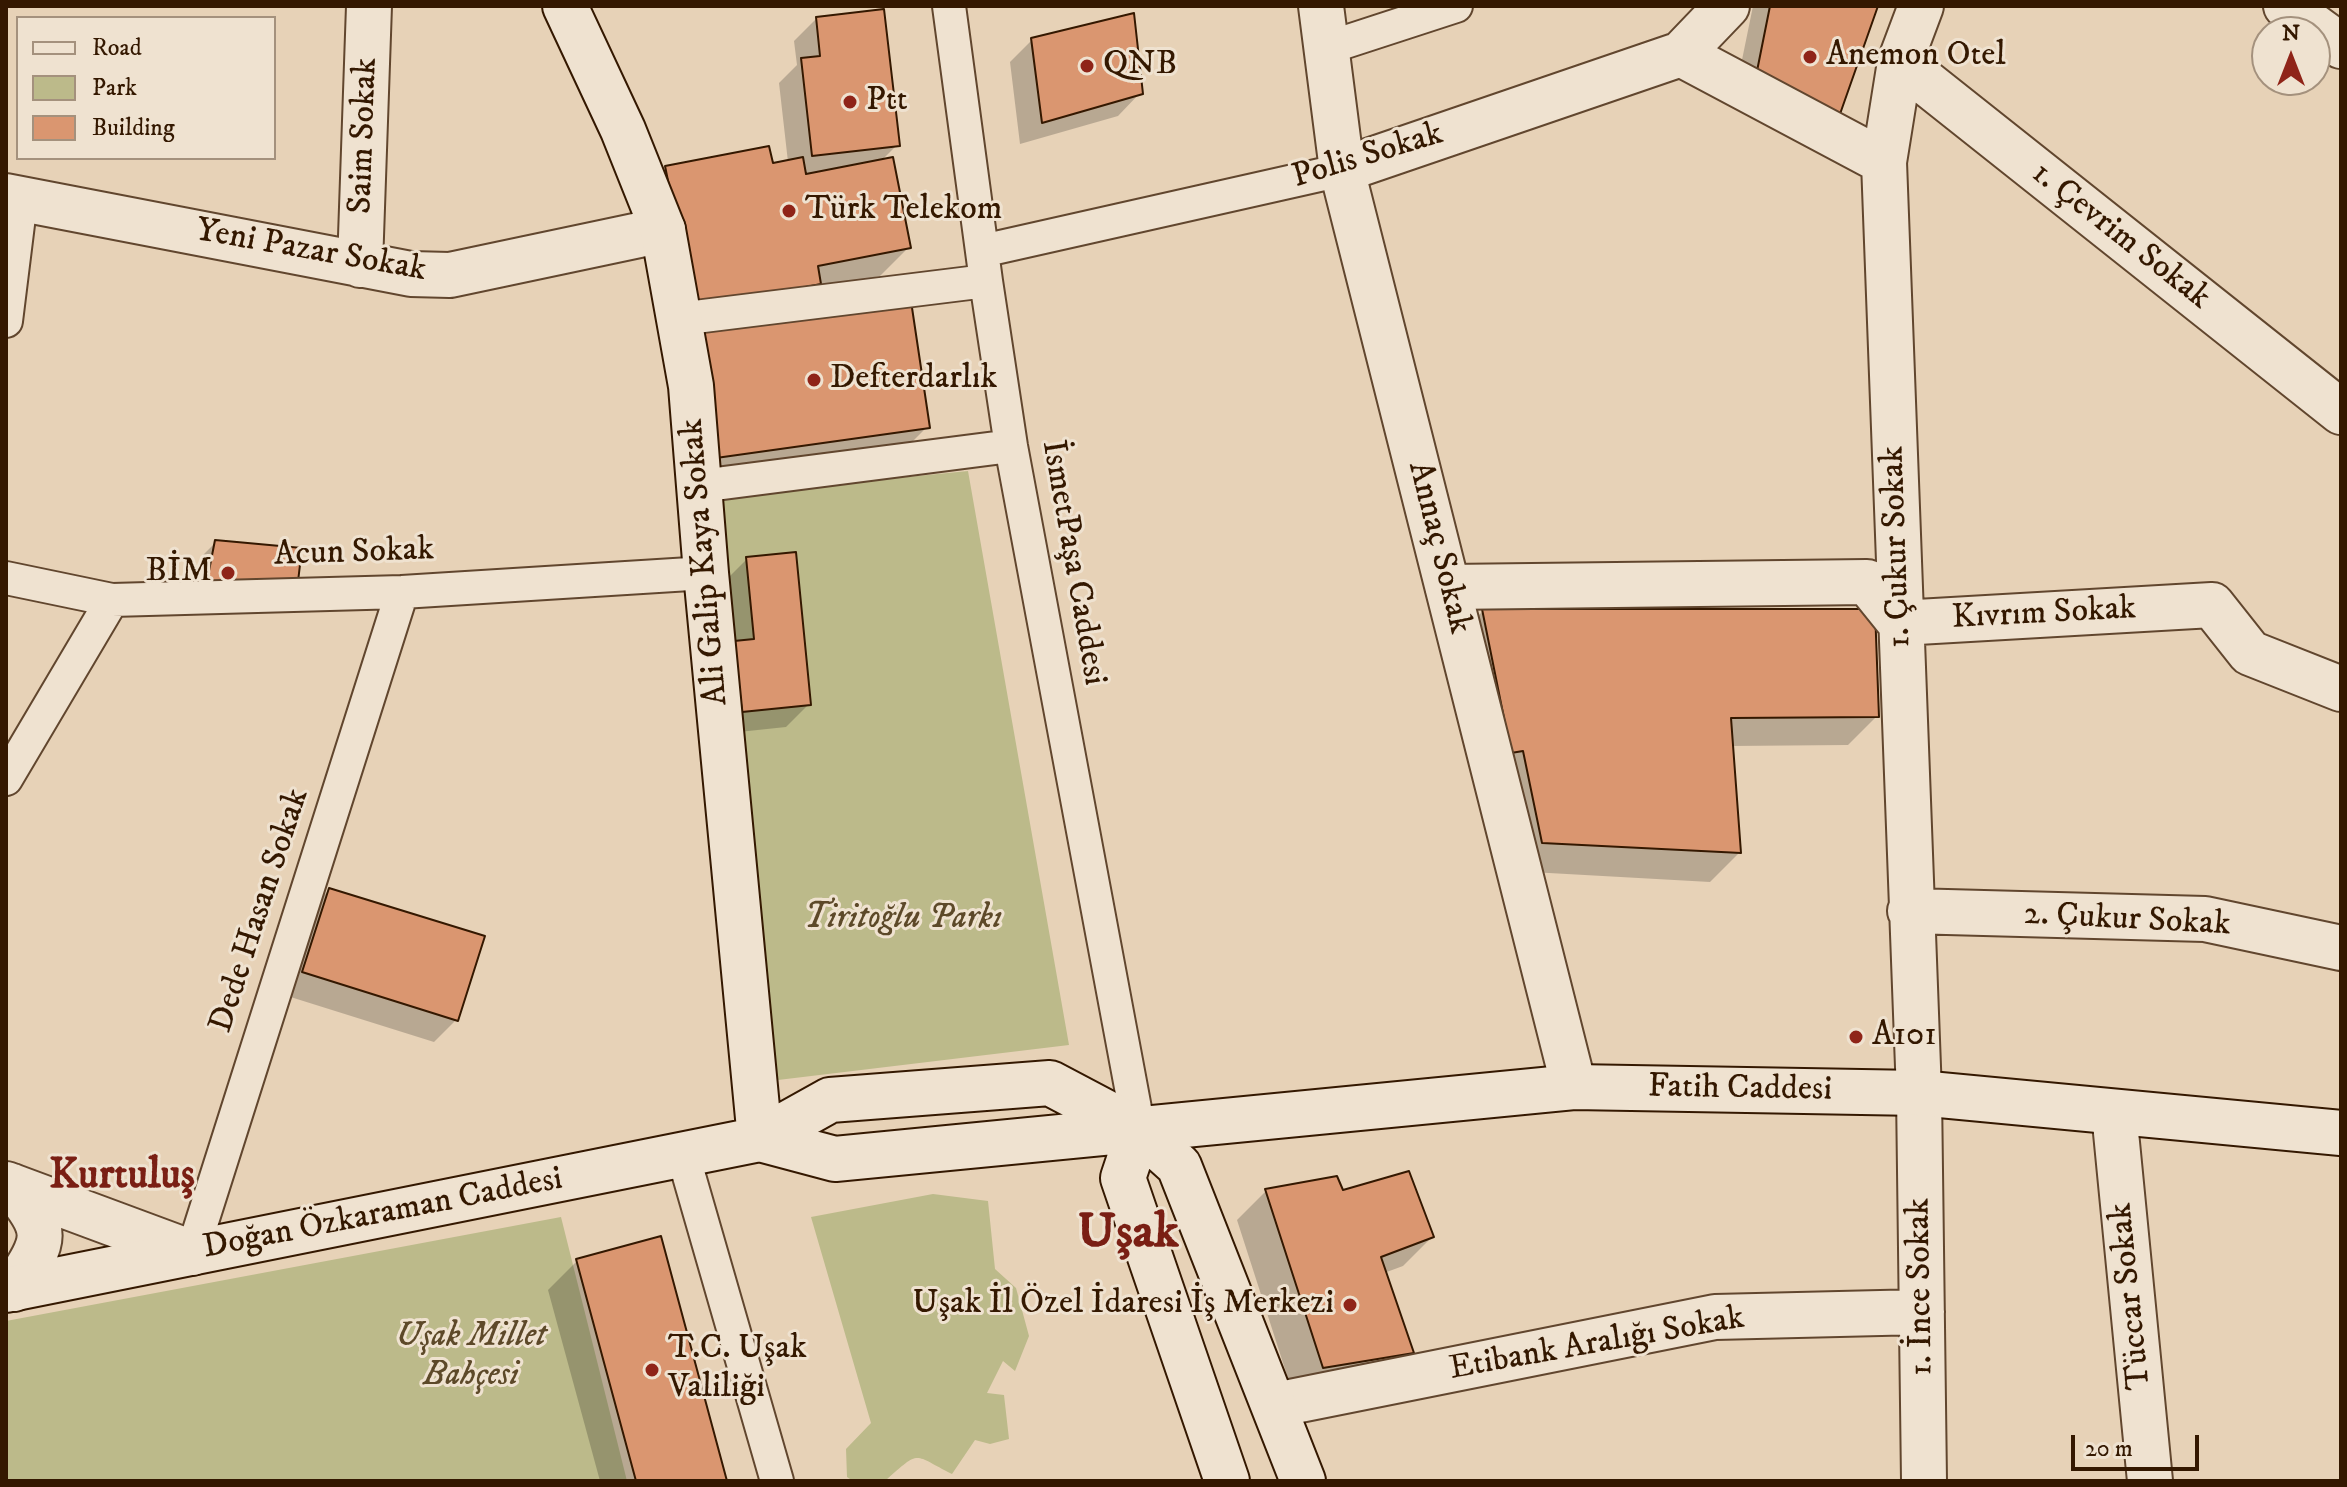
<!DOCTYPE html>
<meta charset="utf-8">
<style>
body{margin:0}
#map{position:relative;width:2347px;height:1487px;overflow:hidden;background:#e7d2b7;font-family:"IM FELL DW Pica",serif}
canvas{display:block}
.frame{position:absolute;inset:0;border:8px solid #341800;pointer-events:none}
.legend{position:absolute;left:16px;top:16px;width:260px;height:144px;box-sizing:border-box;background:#efe2d0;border:2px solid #a4917d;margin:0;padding:10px 14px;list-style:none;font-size:24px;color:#341800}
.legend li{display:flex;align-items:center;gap:16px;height:40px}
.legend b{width:40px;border:2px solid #a4917d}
.north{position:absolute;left:2251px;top:16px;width:80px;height:80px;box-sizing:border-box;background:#efe2d0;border:2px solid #a4917d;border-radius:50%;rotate:0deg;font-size:22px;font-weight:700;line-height:32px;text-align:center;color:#341800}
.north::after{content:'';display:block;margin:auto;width:28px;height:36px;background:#8f2418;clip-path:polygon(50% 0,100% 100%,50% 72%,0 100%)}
.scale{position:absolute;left:2071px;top:1435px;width:128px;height:36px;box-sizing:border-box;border:4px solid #341800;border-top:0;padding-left:10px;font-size:24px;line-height:28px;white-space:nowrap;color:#341800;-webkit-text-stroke:6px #efe2d0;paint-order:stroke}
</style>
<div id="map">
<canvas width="2347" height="1487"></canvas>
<div class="frame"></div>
<ul class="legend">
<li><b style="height:10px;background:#efe2d0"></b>Road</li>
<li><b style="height:22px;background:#bcba8a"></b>Park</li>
<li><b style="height:22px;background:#da9670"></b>Building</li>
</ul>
<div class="north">N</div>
<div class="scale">20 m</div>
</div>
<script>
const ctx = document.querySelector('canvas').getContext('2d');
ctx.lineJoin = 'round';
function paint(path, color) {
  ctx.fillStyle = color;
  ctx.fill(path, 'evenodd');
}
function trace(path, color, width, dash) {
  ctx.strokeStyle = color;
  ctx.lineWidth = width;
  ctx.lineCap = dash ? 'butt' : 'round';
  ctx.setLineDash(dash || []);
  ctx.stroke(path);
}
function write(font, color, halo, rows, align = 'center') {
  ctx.font = font + ' "IM FELL DW Pica",serif';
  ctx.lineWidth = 6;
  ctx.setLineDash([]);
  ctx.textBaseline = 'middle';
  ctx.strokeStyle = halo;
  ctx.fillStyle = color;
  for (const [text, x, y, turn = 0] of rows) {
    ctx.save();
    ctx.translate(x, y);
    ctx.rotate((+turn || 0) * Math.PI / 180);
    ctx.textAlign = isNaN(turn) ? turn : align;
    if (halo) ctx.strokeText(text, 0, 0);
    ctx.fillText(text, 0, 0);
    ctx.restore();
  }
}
const green = new Path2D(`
 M 968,471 L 1069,1045 L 778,1080 L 714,496 Z
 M 933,1194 L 988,1201 L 995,1269 L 1016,1288 L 1029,1336 L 1015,1371 L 1003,1361 L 987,1393 L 1004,1395 L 1009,1439 L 990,1444 L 975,1440 L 952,1474 C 912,1454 921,1449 885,1481 L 853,1481 L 847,1477 L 846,1449 L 871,1423 L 811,1217 Z
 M 561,1217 L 627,1481 L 6,1481 L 6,1321 Z`);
const shadow = new Path2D(`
 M 1753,6 L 1874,6 L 1734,99 Z
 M 817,18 L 897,145 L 881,161 L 909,247 L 880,276 L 813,290 L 927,427 L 898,456 L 687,487 L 637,197 L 666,168 L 772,165 L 788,162 L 779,83 L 797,65 L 794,41 Z
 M 1032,40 L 1140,93 L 1118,116 L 1020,144 L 1010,62 Z
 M 216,542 L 300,550 L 192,600 L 201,557 Z
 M 747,559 L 809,704 L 786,727 L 720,734 L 724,582 Z
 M 1483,611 L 1877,716 L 1848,745 L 1731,746 L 1739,853 L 1710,882 L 1513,871 L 1453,641 Z
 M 329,890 L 456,1020 L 434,1042 L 281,994 L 307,912 Z
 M 1266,1191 L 1342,1192 L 1432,1237 L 1403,1266 L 1384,1273 L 1412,1353 L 1382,1382 L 1294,1397 L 1237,1220 Z
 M 577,1261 L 725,1481 L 600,1481 L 548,1290 Z`);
const building = new Path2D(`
 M 1770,6 L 1878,6 L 1840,114 L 1756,76 Z
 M 884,9 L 900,146 L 812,156 L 801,58 L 820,56 L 816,17 Z
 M 1134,13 L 1143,94 L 1042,123 L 1031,38 Z
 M 769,146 L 773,163 L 803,157 L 806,174 L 893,157 L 911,248 L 818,266 L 821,284 L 694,309 L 665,166 Z
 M 911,301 L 930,428 L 716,458 L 698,331 Z
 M 215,540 L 302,548 L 297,590 L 206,586 Z
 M 796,552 L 811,705 L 742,712 L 734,641 L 754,639 L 746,557 Z
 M 1482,609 L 1875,609 L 1879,717 L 1731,718 L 1741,853 L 1542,843 L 1523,751 L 1511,753 Z
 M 329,888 L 485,936 L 458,1021 L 302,972 Z
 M 1409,1171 L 1434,1237 L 1381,1257 L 1414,1353 L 1323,1368 L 1265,1189 L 1337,1176 L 1343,1190 Z
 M 661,1236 L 727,1481 L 636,1481 L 576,1259 Z`);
const pedestrian = new Path2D(`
 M 949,6 L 986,281 L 1011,446 L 1139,1130
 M 1327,48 L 1456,6
 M 982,251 L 1342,170
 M 679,319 L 986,281
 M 6,321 L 21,200
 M 700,486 L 1011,446
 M 6,578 L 112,600 L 402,592 L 706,573
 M 6,779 L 112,600
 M 683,1155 L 777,1481
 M 192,1253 L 402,592`);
const minor = new Path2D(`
 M 1921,6 L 1900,62 L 1884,162 L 1919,1093 L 1924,1481
 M 2286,6 L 2341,46
 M 1681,54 L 1884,162
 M 1900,62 L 2341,412
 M 1342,170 L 1681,54 L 1727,6
 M 6,196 L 411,274 L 450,275 L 663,230
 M 360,265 L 369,6
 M 1448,587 L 1867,582 L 1900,623 L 2212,605 L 2250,653 L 2341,689
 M 1910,911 L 2205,919 L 2341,948
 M 2114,1112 L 2150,1481
 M 6,1184 L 192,1253
 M 12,1186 C 51,1233 46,1239 14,1289
 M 1275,1405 L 1715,1317 L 1922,1312`);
const tertiary = new Path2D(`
 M 1321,6 L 1342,170 L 1574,1087`);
const secondary = new Path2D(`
 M 565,6 L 623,130 L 663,230 L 691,386 L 706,573 L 760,1139
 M 1139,1130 L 1123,1178 L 1227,1481
 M 760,1139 L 835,1159 L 1574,1087 L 1919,1093 L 2341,1133
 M 6,1290 L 760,1139 L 830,1100 L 1050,1083 L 1139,1130 L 1179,1166 L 1303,1481`);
const markers = [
 [1810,57,8,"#8f2418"],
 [1087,66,8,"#8f2418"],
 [850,102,8,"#8f2418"],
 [789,211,8,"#8f2418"],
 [814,380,8,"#8f2418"],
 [228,573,8,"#8f2418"],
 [1856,1037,8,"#8f2418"],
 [1350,1305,8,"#8f2418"],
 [652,1370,8,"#8f2418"]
];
const poiNames = [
 ["Anemon Otel",1826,57],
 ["QNB",1103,66],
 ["Ptt",866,102],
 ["Türk Telekom",805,211],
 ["Defterdarlık",830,380],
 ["BİM",212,573,"right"],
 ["A101",1872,1037],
 ["Uşak İl Özel İdaresi İş Merkezi",1334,1305,"right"],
 ["T.C. Uşak",668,1350],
 ["Valiliği",668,1389]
];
const streetNames = [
 ["Saim Sokak",365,136,-88],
 ["Polis Sokak",1368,157,-17],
 ["1. Çevrim Sokak",2120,237,38],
 ["Yeni Pazar Sokak",311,252,10],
 ["1. Çukur Sokak",1898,547,-92],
 ["Annaç Sokak",1438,548,76],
 ["Acun Sokak",354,554,-2],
 ["Ali Galip Kaya Sokak",706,562,-95],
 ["İsmetPaşa Caddesi",1072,563,80],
 ["Kıvrım Sokak",2044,615,-3],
 ["Dede Hasan Sokak",261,911,-72],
 ["2. Çukur Sokak",2127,921,3],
 ["Fatih Caddesi",1740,1090,1],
 ["Doğan Özkaraman Caddesi",383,1215,-11],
 ["1. İnce Sokak",1922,1287,-91],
 ["Tüccar Sokak",2132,1296,-96],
 ["Etibank Aralığı Sokak",1597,1345,-10]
];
const parkNames = [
 ["Tiritoğlu Parkı",903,920],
 ["Uşak Millet",471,1338],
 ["Bahçesi",471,1377]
];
const districtNames = [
 ["Kurtuluş",122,1178]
];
const townNames = [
 ["Uşak",1128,1236]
];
paint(green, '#bcba8a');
paint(shadow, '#0003');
paint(building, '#da9670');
trace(building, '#341800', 2);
trace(pedestrian, '#61462e', 36);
trace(minor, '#61462e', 48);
trace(tertiary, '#61462e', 48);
trace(secondary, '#341800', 48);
trace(pedestrian, '#efe2d0', 32);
trace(minor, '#efe2d0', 44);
trace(tertiary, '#efe2d0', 44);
trace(secondary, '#efe2d0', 44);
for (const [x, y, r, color] of markers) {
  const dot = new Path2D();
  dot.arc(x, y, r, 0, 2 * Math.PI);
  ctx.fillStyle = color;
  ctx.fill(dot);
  trace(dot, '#efe2d0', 3);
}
write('34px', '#341800', '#efe2d0', poiNames, 'left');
write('34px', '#341800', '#efe2d0', streetNames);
write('italic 34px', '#5d4929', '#efe2d0', parkNames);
write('bold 42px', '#7a1f14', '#efe2d0', districtNames);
write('bold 50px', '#7a1f14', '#efe2d0', townNames);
</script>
